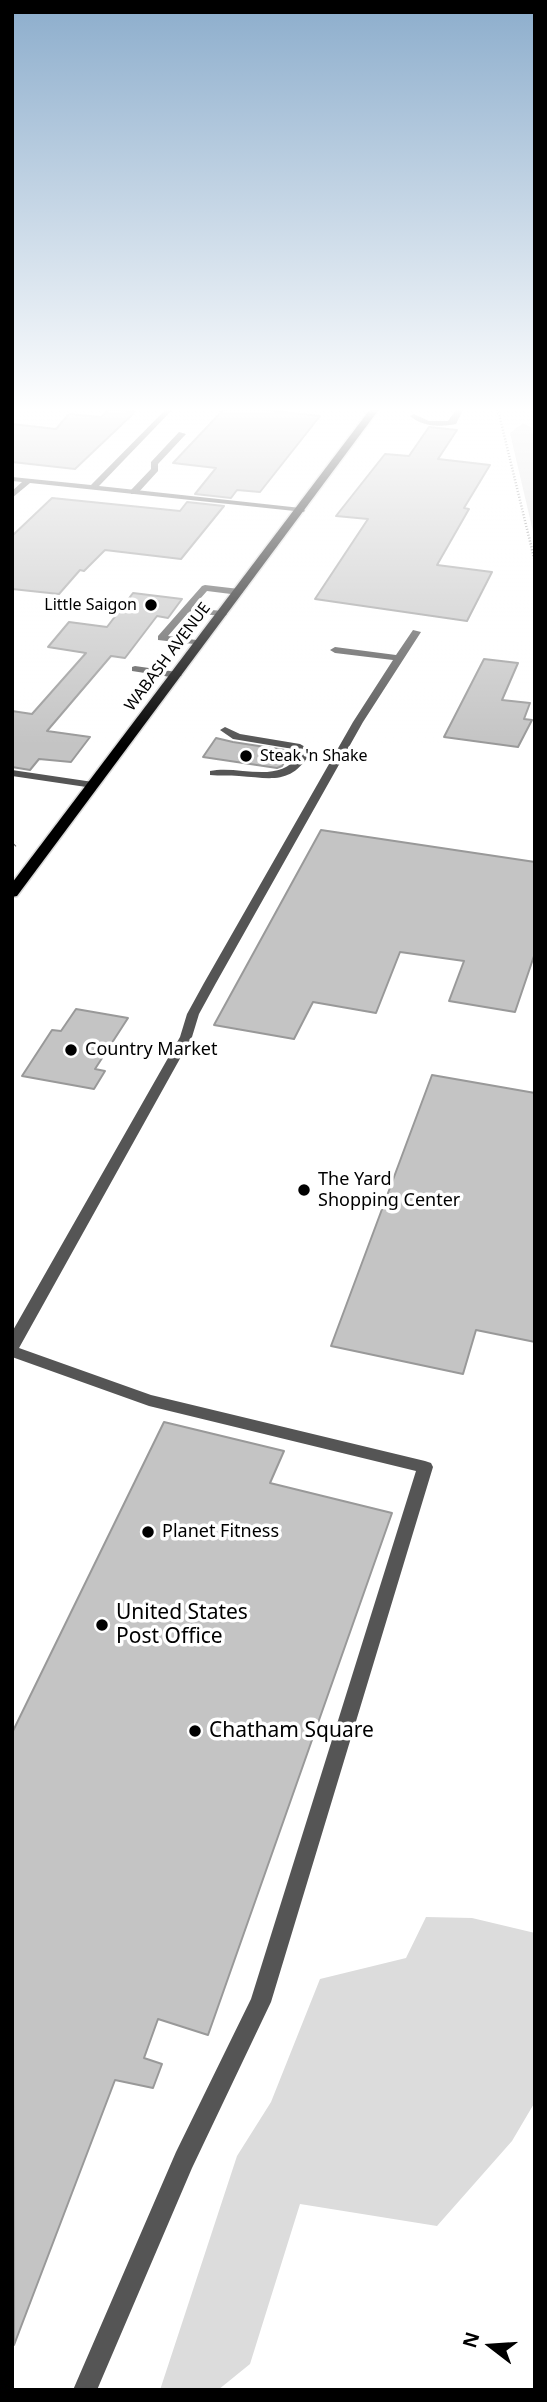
<!DOCTYPE html>
<style>
body{margin:0}
#map{position:relative;width:547px;height:2402px;overflow:hidden;background:#fff;font-family:"Noto Sans",sans-serif}
canvas{display:block}
.frame{position:absolute;inset:0;border:14px solid #000;pointer-events:none}
.north{position:absolute;left:456px;top:2311px;width:70px;height:70px;-webkit-text-stroke:5px #fff;paint-order:stroke;rotate:287deg;font-size:19px;font-weight:700;line-height:28px;text-align:center;color:#000}
.north::after{content:'';display:block;margin:auto;width:24px;height:32px;background:#000;clip-path:polygon(50% 0,100% 100%,50% 72%,0 100%)}
</style>
<div id="map">
<canvas width="547" height="2402"></canvas>
<div class="frame"></div>
<div class="north">N</div>
</div>
<script>
const ctx = document.querySelector('canvas').getContext('2d');
ctx.lineJoin = 'round';
function paint(path, color) {
  ctx.fillStyle = color;
  ctx.fill(path, 'evenodd');
}
function trace(path, color, width, dash) {
  ctx.strokeStyle = color;
  ctx.lineWidth = width;
  ctx.lineCap = dash ? 'butt' : 'round';
  ctx.setLineDash(dash || []);
  ctx.stroke(path);
}
function write(font, color, halo, rows, align = 'center') {
  ctx.font = font + ' "Noto Sans",sans-serif';
  ctx.lineWidth = 7;
  ctx.setLineDash([]);
  ctx.textBaseline = 'middle';
  ctx.strokeStyle = halo;
  ctx.fillStyle = color;
  for (const [text, x, y, turn = 0] of rows) {
    ctx.save();
    ctx.translate(x, y);
    ctx.rotate((+turn || 0) * Math.PI / 180);
    ctx.textAlign = isNaN(turn) ? turn : align;
    if (halo) ctx.strokeText(text, 0, 0);
    ctx.fillText(text, 0, 0);
    ctx.restore();
  }
}
const green = new Path2D(`
 M 523,423 L 531,427 L 535,444 L 535,540 L 510,433 Z
 M 426,1917 L 472,1918 L 535,1933 L 535,2102 L 512,2141 L 437,2226 L 300,2204 L 250,2364 L 218,2390 L 160,2390 L 237,2156 L 271,2102 L 320,1979 L 406,1958 Z`);
const building = new Path2D(`
 M 225,408 L 248,408 L 320,416 L 260,492 L 237,490 L 231,498 L 195,494 L 216,468 L 173,463 Z
 M 109,409 L 135,412 L 75,469 L 12,462 L 12,424 L 56,429 L 69,414 L 101,417 Z
 M 429,427 L 457,430 L 438,459 L 490,465 L 464,508 L 469,509 L 437,565 L 492,572 L 467,621 L 315,599 L 368,519 L 336,516 L 385,454 L 409,456 Z
 M 52,498 L 180,511 L 187,502 L 224,506 L 181,559 L 105,550 L 84,571 L 80,570 L 59,594 L 12,589 L 12,536 Z
 M 133,593 L 182,599 L 168,618 L 157,616 L 125,658 L 111,656 L 47,731 L 90,737 L 71,762 L 39,759 L 30,770 L 12,767 L 12,711 L 32,714 L 86,653 L 48,647 L 69,622 L 107,627 Z
 M 484,659 L 518,663 L 502,700 L 530,703 L 524,719 L 532,720 L 518,747 L 444,737 Z
 M 216,738 L 233,742 L 291,751 L 282,766 L 277,768 L 203,757 Z
 M 321,830 L 535,862 L 535,953 L 515,1012 L 449,1001 L 464,961 L 400,952 L 376,1013 L 313,1002 L 294,1039 L 214,1025 Z
 M 76,1009 L 128,1018 L 95,1069 L 105,1071 L 94,1089 L 22,1076 L 52,1030 L 61,1031 Z
 M 432,1075 L 535,1093 L 535,1342 L 476,1330 L 463,1374 L 331,1346 Z
 M 164,1422 L 284,1451 L 270,1483 L 392,1513 L 208,2035 L 158,2019 L 144,2058 L 162,2064 L 153,2088 L 115,2080 L 14,2345 L 12,1733 Z`);
const pathFar1 = new Path2D(`
 M 494,408 L 499,414 L 535,562`);
const path = new Path2D(`
 M 12,848 L 17,843`);
const service = new Path2D(`
 M 457,408 L 464,408 L 456,424 C 440,427 423,427 410,416 L 414,414 L 429,421 L 448,421 Z
 M 179,432 L 186,434 L 158,464 L 158,471 L 137,494 L 131,494 L 131,490 L 151,469 L 151,462 Z
 M 205,585 L 239,589 L 243,592 L 239,595 L 207,591 L 192,608 L 222,611 L 227,614 L 225,616 L 188,613 L 168,636 L 203,641 L 203,645 L 158,640 L 158,636 L 202,586 Z
 M 413,630 L 421,632 L 363,722 L 216,983 L 199,1014 L 192,1037 L 19,1348 L 151,1395 L 425,1461 L 431,1463 L 433,1467 L 271,2002 L 192,2168 L 97,2390 L 73,2390 L 176,2152 L 251,1999 L 416,1471 L 149,1406 L 12,1357 L 12,1332 L 180,1037 L 187,1014 L 204,983 L 353,722 L 393,660 L 335,653 L 330,650 L 335,647 L 396,655 Z
 M 135,666 L 177,672 L 182,675 L 177,678 L 132,671 L 132,667 Z
 M 225,727 L 240,734 L 300,744 L 307,748 L 309,755 C 290,785 270,778 239,776 C 229,775 220,776 210,775 L 210,771 C 240,765 279,785 299,755 L 298,751 L 293,749 L 233,739 L 220,730 Z`);
const minor = new Path2D(`
 M 167,408 L 174,408 L 99,486 L 301,508 L 305,510 L 304,512 L 30,483 L 12,498 L 12,491 L 22,482 L 12,481 L 12,477 L 91,485 Z
 M 12,770 L 93,782 L 98,785 L 93,788 L 12,776 Z`);
const primary = new Path2D(`
 M 371,408 L 380,408 L 17,896 L 12,897 L 12,883 Z`);
const markers = [
 [151,605,7,"#000"],
 [246,756,7,"#000"],
 [71,1050,7,"#000"],
 [304,1190,7,"#000"],
 [148,1532,7,"#000"],
 [102,1625,7,"#000"],
 [195,1731,7,"#000"]
];
const farPoinames = [
 ["Little Saigon",137,605],
 ["Steak 'n Shake",260,756,"left"]
];
const farStreetnames = [
 ["WABASH AVENUE",168,657,-53]
];
const poiNames = [
 ["Country Market",85,1050],
 ["The Yard",318,1180],
 ["Shopping Center",318,1201],
 ["Planet Fitness",162,1532]
];
const nearPoinames = [
 ["United States",116,1613],
 ["Post Office",116,1637],
 ["Chatham Square",209,1731]
];
paint(green, '#dcdcdc');
paint(building, '#c4c4c4');
trace(building, '#999', 2);
trace(primary, '#dbdbdb', 3);
trace(pathFar1, '#777', 2.5, [1, 2]);
trace(path, '#777', 3.5, [1, 2.5]);
paint(service, '#555');
paint(minor, '#555');
paint(primary, '#000');
const sky = ctx.createLinearGradient(0, 0, 0, 745);
sky.addColorStop(0, '#8cadcc');
sky.addColorStop(0.55, '#fff');
sky.addColorStop(1, '#ffffff00');
ctx.fillStyle = sky;
ctx.fillRect(0, 0, 547, 745);
for (const [x, y, r, color] of markers) {
  const dot = new Path2D();
  dot.arc(x, y, r, 0, 2 * Math.PI);
  ctx.fillStyle = color;
  ctx.fill(dot);
  trace(dot, '#fff', 2.5);
}
write('16px', '#000', '#fff', farPoinames, 'right');
write('16px', '#000', '#fff', farStreetnames);
write('18px', '#000', '#fff', poiNames, 'left');
write('21px', '#000', '#fff', nearPoinames, 'left');
</script>
